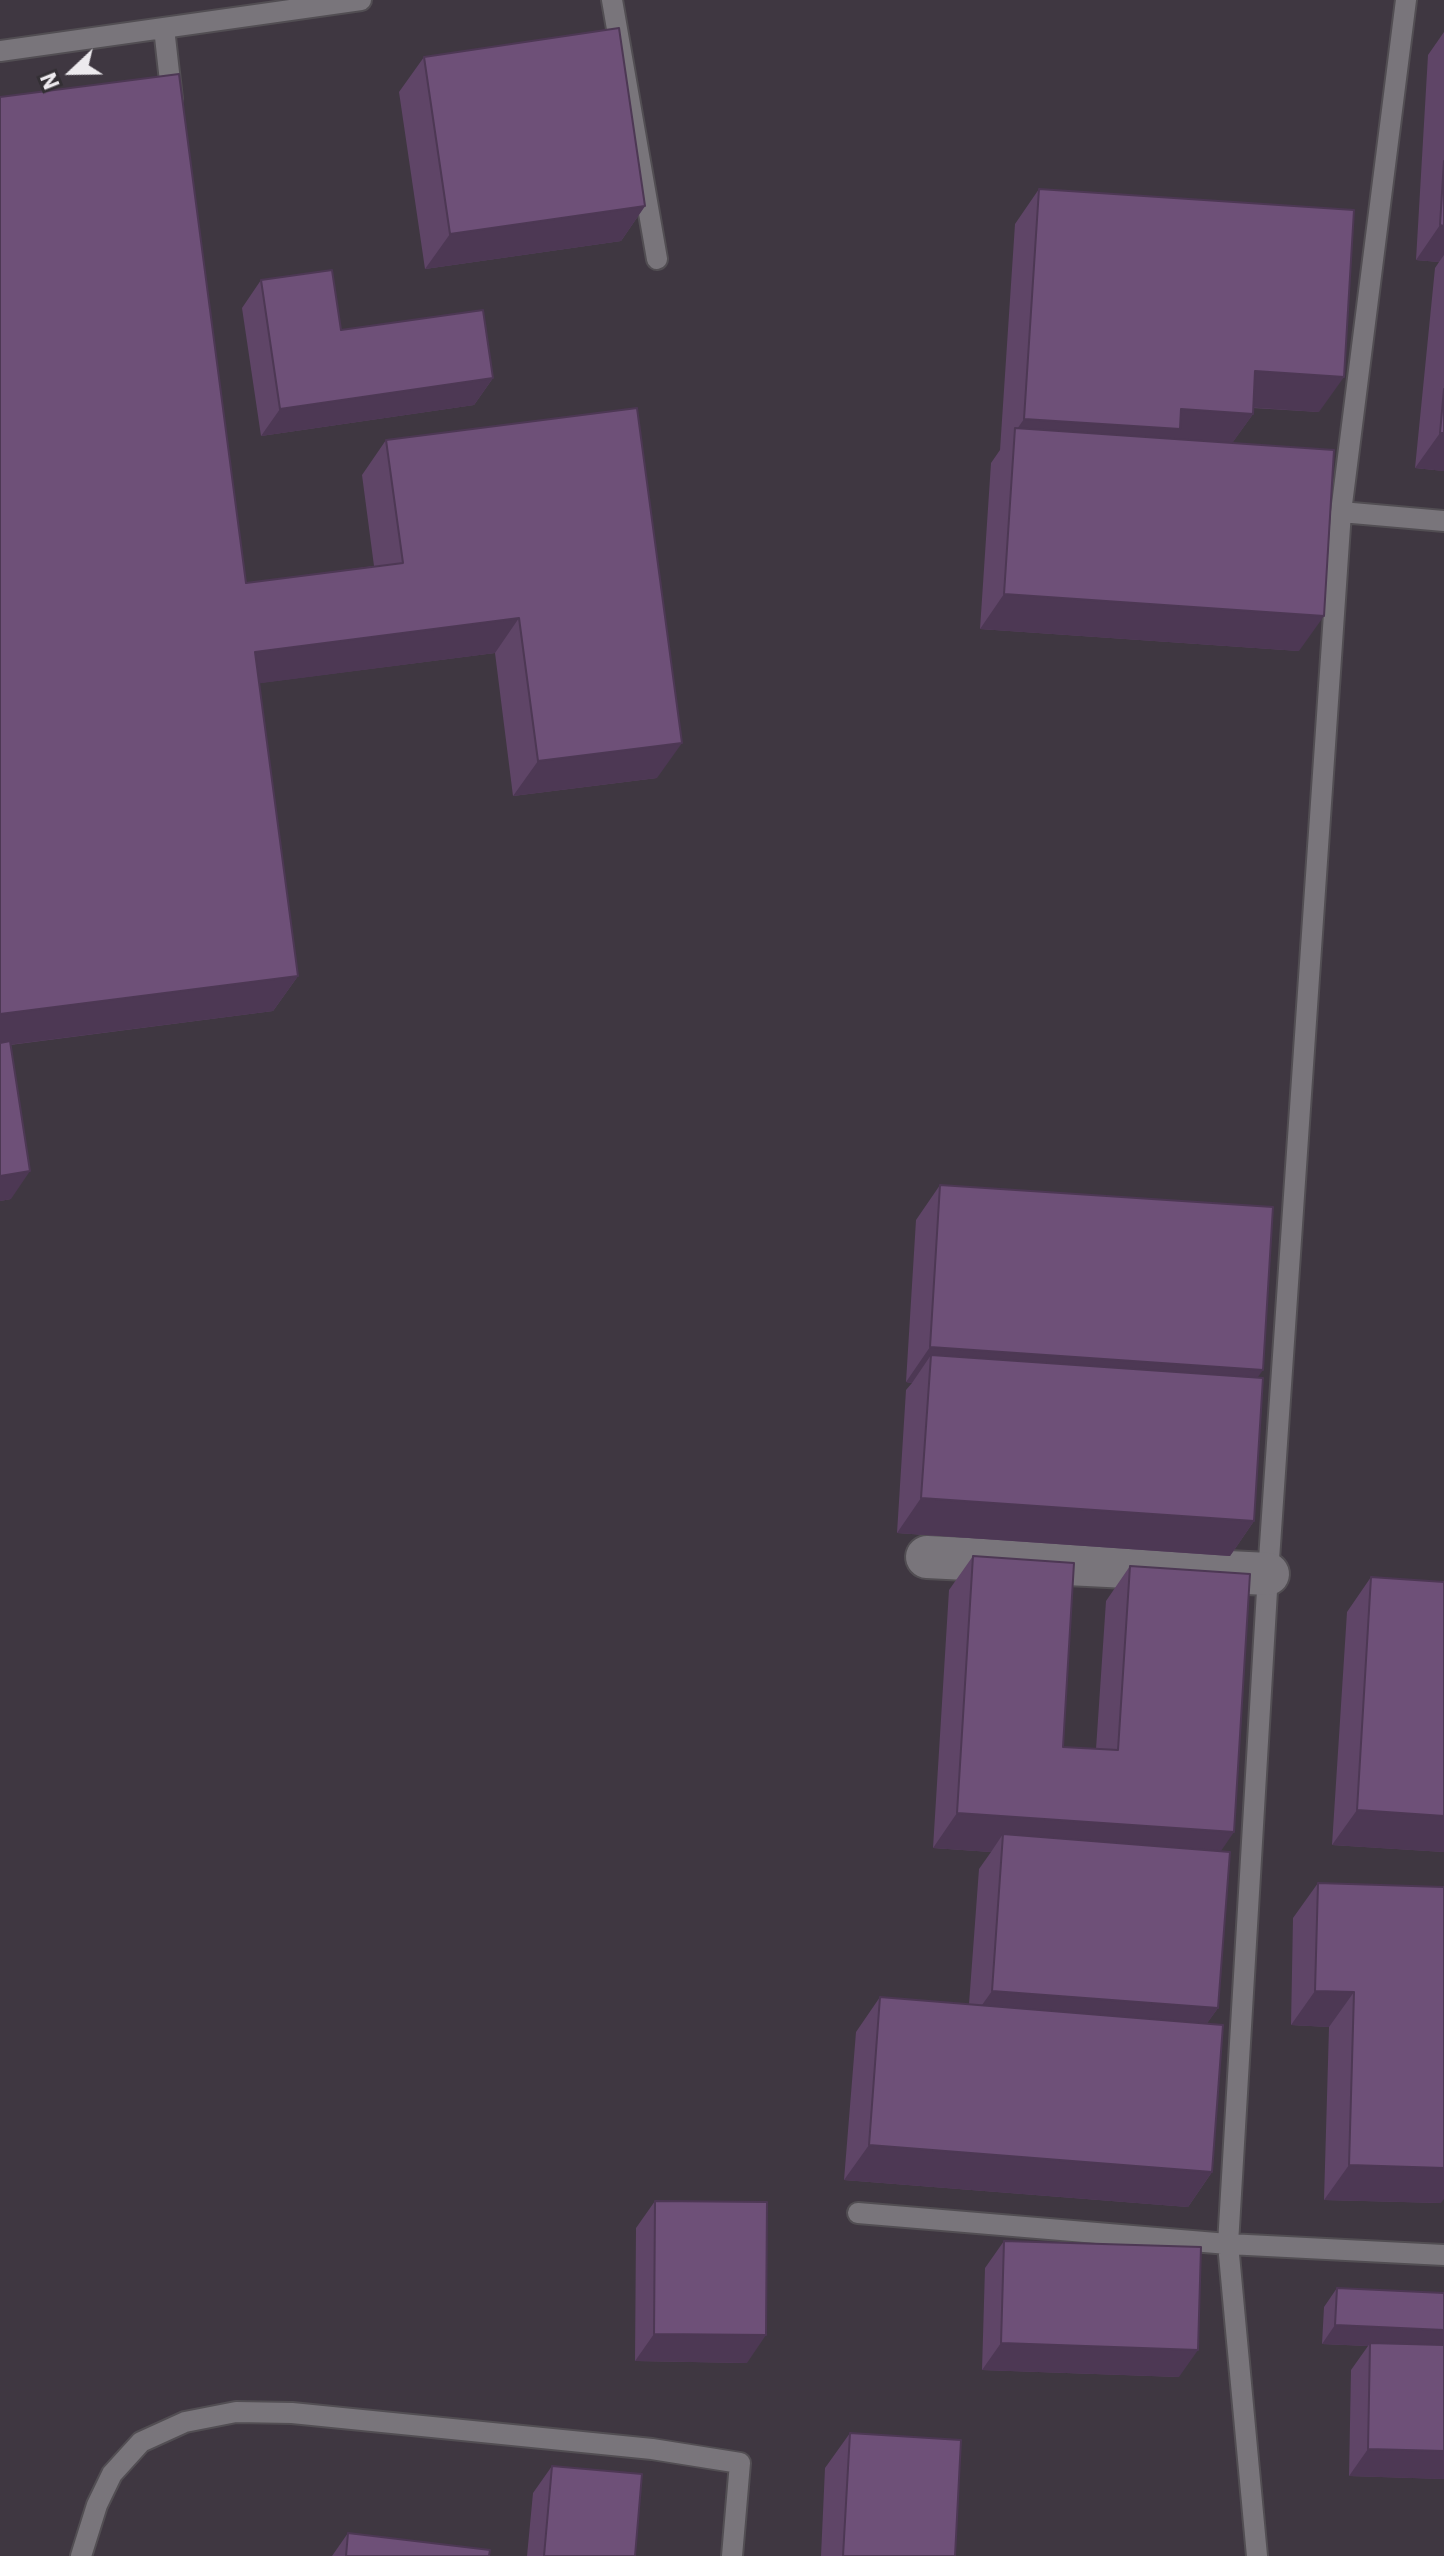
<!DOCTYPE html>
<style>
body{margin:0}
#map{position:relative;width:1444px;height:2556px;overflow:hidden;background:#332f34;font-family:"IBM Plex Sans",sans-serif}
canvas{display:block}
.north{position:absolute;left:32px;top:32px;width:80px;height:80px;-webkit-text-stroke:6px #332f34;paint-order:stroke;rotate:248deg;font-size:22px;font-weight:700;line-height:32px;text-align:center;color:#edeaee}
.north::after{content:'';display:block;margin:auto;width:28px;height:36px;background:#edeaee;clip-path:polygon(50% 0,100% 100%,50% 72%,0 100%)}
</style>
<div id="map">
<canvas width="1444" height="2556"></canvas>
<div class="north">N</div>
</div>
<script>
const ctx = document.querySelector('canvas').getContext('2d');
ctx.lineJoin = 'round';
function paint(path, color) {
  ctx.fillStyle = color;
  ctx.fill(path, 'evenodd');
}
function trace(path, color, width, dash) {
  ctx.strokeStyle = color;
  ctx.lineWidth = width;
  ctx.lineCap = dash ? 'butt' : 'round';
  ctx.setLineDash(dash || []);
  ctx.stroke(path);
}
const built = new Path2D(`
 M 0,0 L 1444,0 L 1444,2556 L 0,2556 Z`);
const lane = new Path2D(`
 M 612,0 L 657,259
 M 164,28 L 172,99
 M 0,51 L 361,0
 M 1341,512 L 1444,521
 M 858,2213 L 1228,2244 L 1444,2255
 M 81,2556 L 97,2505 L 112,2474 L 141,2442 L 185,2422 L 236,2412 L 292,2413 L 652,2449 L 740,2463 L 732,2556
 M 1257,2556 L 1228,2244 L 1268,1574 L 1341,512 L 1406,0`);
const street = new Path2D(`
 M 927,1557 L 1268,1574`);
const wall = new Path2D(`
 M 1444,32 L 1444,471 L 1415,468 L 1435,268 L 1439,262 L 1416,260 L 1428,55 Z
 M 424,57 L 645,206 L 621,241 L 425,269 L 399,92 Z
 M 0,97 L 246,583 L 374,566 L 362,475 L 386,440 L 657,778 L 513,796 L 495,653 L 259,683 L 298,976 L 273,1011 L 10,1045 L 11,1199 L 0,1201 Z
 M 1039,189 L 1319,412 L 1253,408 L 1253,414 L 1232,443 L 1299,651 L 980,629 L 991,463 L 1000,450 L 1015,224 Z
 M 261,280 L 341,330 L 493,378 L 474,405 L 261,436 L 242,308 Z
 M 940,1185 L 1258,1377 L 1254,1521 L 1230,1556 L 897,1533 L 906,1390 L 912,1383 L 906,1382 L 916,1220 Z
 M 973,1556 L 1063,1747 L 1096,1749 L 1106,1601 L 1130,1566 L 1220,1851 L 1218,2008 L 1207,2023 L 1212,2172 L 1188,2207 L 844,2180 L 856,2032 L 880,1997 L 969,2004 L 979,1869 L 991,1852 L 933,1848 L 949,1590 Z
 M 1371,1577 L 1444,1852 L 1332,1845 L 1347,1612 Z
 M 1318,1883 L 1441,2203 L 1324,2200 L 1329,2027 L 1291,2025 L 1293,1918 Z
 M 655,2201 L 747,2363 L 635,2361 L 636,2228 Z
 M 1004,2241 L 1179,2377 L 982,2370 L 985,2268 Z
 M 1337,2288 L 1444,2293 L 1444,2479 L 1349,2476 L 1351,2370 L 1368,2346 L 1322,2344 L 1324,2307 Z
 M 850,2433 L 955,2556 L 821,2556 L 825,2468 Z
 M 552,2466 L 635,2556 L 527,2556 L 533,2493 Z
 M 348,2533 L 346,2556 L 332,2556 Z`);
const shadedWall = new Path2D(`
 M 645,206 L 621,241 L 425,269 L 450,234 Z
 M 1440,225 L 1444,226 L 1444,255 L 1439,262 L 1416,260 Z
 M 1255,371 L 1344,377 L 1319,412 L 1231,406 Z
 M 493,378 L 474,405 L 261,436 L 280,409 Z
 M 1181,409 L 1253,414 L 1228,449 L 1015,432 L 1024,419 Z
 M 1440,433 L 1444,433 L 1444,471 L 1415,468 Z
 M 1004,594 L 1324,616 L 1299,651 L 980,629 Z
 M 519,618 L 495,653 L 231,687 L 255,652 Z
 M 682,743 L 657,778 L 513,796 L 538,761 Z
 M 298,976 L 273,1011 L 0,1046 L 0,1014 Z
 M 30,1171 L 11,1199 L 0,1201 L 0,1176 Z
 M 930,1347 L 1263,1370 L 1238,1405 L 931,1355 L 912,1383 L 906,1382 Z
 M 921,1498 L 1254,1521 L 1230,1556 L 897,1533 Z
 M 1357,1810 L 1444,1816 L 1444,1852 L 1332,1845 Z
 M 957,1813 L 1234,1832 L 1210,1867 L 1003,1834 L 991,1852 L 933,1848 Z
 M 992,1991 L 1218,2008 L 1193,2043 L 967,2026 Z
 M 1315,1991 L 1354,1992 L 1329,2027 L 1291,2025 Z
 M 869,2145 L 1212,2172 L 1188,2207 L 844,2180 Z
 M 1349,2165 L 1444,2168 L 1444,2199 L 1441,2203 L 1324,2200 Z
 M 1335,2325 L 1444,2330 L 1444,2350 L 1370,2343 L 1368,2346 L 1322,2344 Z
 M 654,2334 L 766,2335 L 747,2363 L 635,2361 Z
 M 1001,2343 L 1198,2350 L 1179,2377 L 982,2370 Z
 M 1368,2449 L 1444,2451 L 1444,2479 L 1349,2476 Z`);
const building = new Path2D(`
 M 619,28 L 645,206 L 450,234 L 424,57 Z
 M 179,74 L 246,583 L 403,563 L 386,440 L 637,408 L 682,743 L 538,761 L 519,618 L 255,652 L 298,976 L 0,1014 L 0,97 Z
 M 1444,161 L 1444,226 L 1440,225 Z
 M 1039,189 L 1354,210 L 1344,377 L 1255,371 L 1253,414 L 1181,409 L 1180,429 L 1024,419 Z
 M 332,270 L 341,330 L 483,310 L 493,378 L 280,409 L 261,280 Z
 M 1444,389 L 1444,433 L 1440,433 Z
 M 1015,428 L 1334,450 L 1324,616 L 1004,594 Z
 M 10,1041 L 30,1171 L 0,1176 L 0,1043 Z
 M 940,1185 L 1273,1207 L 1263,1370 L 930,1347 Z
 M 931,1355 L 1263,1378 L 1254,1521 L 921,1498 Z
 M 973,1556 L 1074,1563 L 1063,1747 L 1118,1750 L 1130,1566 L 1250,1574 L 1234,1832 L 957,1813 Z
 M 1371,1577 L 1444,1582 L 1444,1816 L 1357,1810 Z
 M 1003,1834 L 1230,1852 L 1218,2008 L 992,1991 Z
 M 1318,1883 L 1444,1887 L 1444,2168 L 1349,2165 L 1354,1992 L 1315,1991 Z
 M 880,1997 L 1223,2025 L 1212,2172 L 869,2145 Z
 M 655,2201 L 767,2202 L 766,2335 L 654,2334 Z
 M 1004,2241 L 1201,2247 L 1198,2350 L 1001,2343 Z
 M 1337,2288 L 1444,2293 L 1444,2330 L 1335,2325 Z
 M 1370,2343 L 1444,2345 L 1444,2451 L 1368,2449 Z
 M 850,2433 L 961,2440 L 955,2556 L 843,2556 Z
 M 552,2466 L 642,2474 L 635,2556 L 544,2556 Z
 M 348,2533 L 490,2550 L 489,2556 L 346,2556 Z`);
paint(built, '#3f3741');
trace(lane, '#524e53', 24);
trace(street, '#524e53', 46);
trace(lane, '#79757b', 20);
trace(street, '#79757b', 42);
paint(wall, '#5f4567');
paint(shadedWall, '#4d3854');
paint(building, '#6e5078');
trace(building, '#4d3854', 2);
</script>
